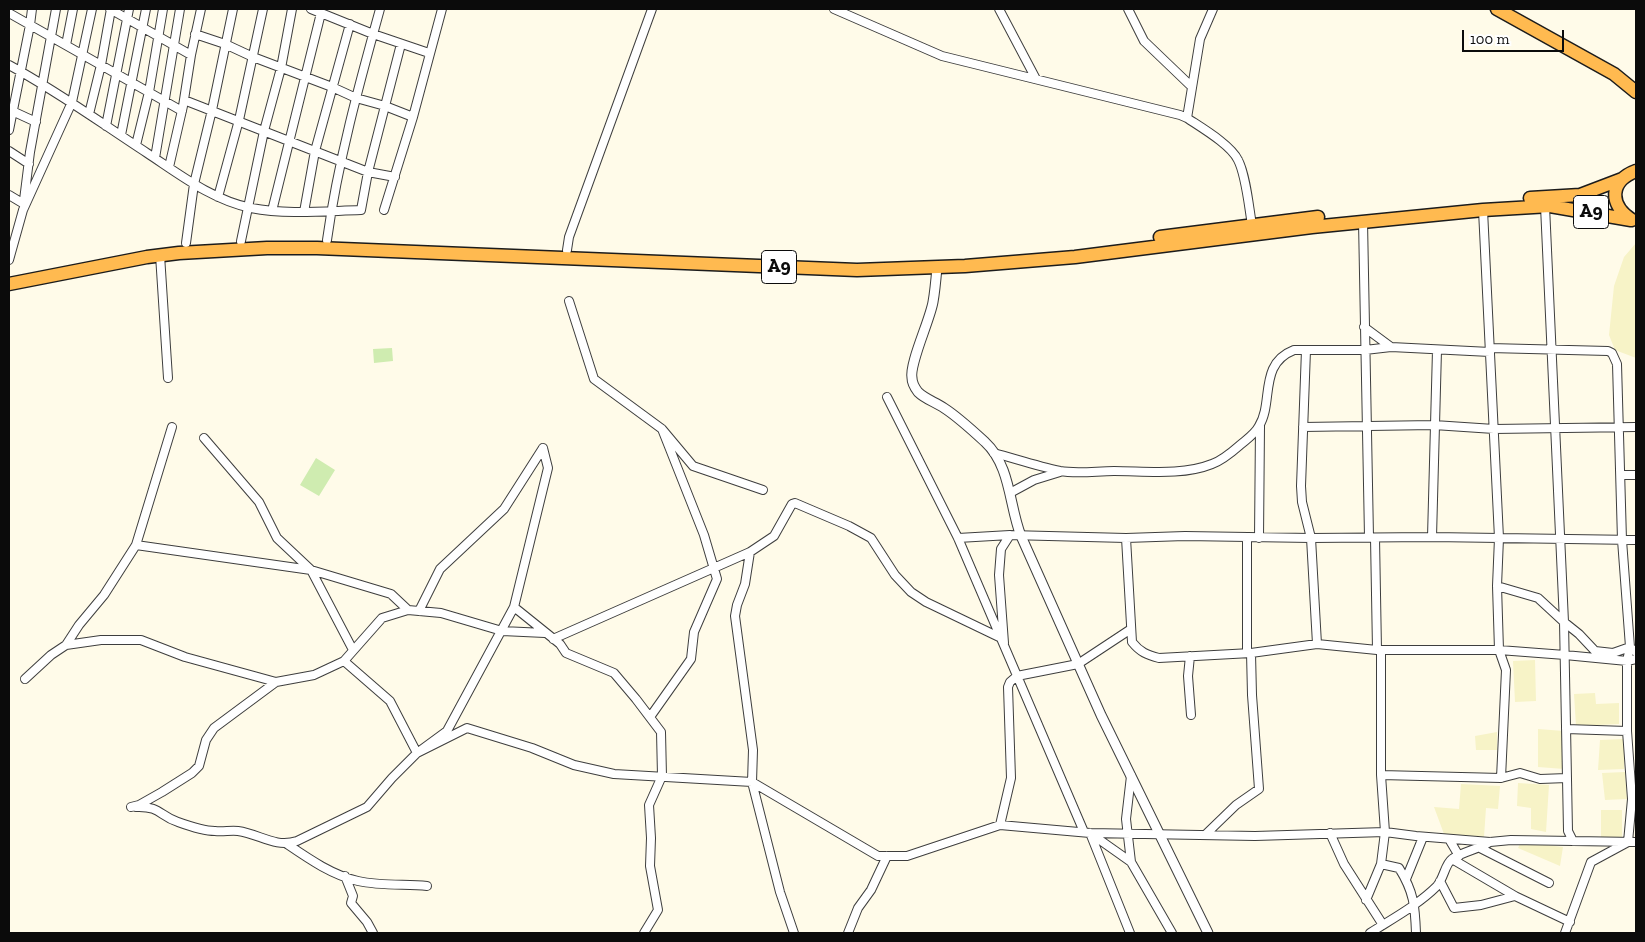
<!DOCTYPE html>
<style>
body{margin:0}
#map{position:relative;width:1645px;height:942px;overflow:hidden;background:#fffbe9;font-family:"Zilla Slab",serif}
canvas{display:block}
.frame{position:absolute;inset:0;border:10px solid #0b0b0b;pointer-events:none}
.scale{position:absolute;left:1462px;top:30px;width:102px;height:22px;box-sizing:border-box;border:2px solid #0b0b0b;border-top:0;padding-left:6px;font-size:15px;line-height:18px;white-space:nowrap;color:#0b0b0b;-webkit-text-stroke:4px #fff;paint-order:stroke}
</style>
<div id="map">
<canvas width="1645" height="942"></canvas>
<div class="frame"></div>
<div class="scale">100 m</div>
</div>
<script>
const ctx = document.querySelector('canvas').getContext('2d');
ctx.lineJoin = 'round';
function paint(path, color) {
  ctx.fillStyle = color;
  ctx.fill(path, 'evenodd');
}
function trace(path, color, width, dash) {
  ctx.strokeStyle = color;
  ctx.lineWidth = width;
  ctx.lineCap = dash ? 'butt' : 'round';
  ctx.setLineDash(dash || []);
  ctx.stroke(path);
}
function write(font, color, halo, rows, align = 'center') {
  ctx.font = font + ' "Zilla Slab",serif';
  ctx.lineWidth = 5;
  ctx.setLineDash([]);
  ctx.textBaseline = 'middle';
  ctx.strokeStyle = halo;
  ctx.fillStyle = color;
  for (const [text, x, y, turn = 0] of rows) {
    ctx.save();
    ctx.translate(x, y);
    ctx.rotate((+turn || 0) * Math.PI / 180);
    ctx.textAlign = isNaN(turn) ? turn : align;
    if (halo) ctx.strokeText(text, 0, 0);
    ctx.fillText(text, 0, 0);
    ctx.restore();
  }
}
const farmland = new Path2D(`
 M 1636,243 L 1636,358 L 1615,350 L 1609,335 L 1614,286 L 1624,257 Z
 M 1535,660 L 1536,701 L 1515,702 L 1513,661 Z
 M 1595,693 L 1596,704 L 1619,703 L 1619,724 L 1576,726 L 1574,694 Z
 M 1538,729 L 1564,731 L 1564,769 L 1538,767 Z
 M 1497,732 L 1497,750 L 1476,750 L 1475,736 Z
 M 1624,739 L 1624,769 L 1598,770 L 1600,740 Z
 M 1625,772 L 1627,799 L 1605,800 L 1602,773 Z
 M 1518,783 L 1549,785 L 1546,832 L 1531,829 L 1531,808 L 1517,806 Z
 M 1461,784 L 1500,786 L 1498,809 L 1486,808 L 1484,837 L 1444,834 L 1434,807 L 1459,809 Z
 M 1601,810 L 1622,810 L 1622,837 L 1601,837 Z
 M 1521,842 L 1563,847 L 1560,866 L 1518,848 Z`);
const green = new Path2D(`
 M 392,348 L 393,361 L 374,363 L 373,349 Z
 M 316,458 L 335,470 L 319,496 L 300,485 Z`);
const minor = new Path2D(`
 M 110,9 L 191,55
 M 311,9 L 373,34 L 429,53
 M 834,9 L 942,56 L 1180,115 L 1187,118 C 1202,128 1231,145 1238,160 C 1246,175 1249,208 1252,225
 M 999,9 L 1036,79
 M 1128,9 L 1144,41 L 1192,87
 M 9,13 L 182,111
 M 195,34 L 225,44 L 253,57 L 332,87 L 356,98 L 385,106 L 413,117
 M 66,45 L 73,9
 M 9,65 C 57,91 101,123 147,153 C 179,174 212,200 251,208 C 287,215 325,211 361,210 L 368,172 L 401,44
 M 184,100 L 368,172 L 395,177
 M 10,110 L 36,122
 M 89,114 L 101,65 L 111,9
 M 1187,118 L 1200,39 L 1213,9
 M 106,126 L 129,9
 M 9,130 L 30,25 L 32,9
 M 121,135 L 146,9
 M 136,145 L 149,92 L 163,9
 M 9,151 L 29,164
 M 155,158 L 180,9
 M 169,167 L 183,106 L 191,55 L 201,9
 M 9,195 L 24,204
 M 218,197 L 239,120 L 263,9
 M 24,200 L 30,152 L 56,9
 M 1545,206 L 1564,622 L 1568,831 L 1573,841
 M 384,210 L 413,117 L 442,9
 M 1483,210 L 1499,538 L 1497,586 L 1499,650 L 1506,670 L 1501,778
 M 272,211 L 321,13
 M 304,212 L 315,151 L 350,24
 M 1363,221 L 1369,537
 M 327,240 C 338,161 359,85 380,9
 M 241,241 L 264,131 L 281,68 L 292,9
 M 186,243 L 194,184 L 212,110 L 233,9
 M 567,250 L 569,237 L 652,9
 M 160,255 L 168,378
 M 9,260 L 23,210 L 72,102 L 92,9
 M 569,301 L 594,379 L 662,429 L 693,466 L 763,490
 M 1364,327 L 1391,347
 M 1490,348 L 1608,351 L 1612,353 L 1617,364 L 1622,540 L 1630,647 L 1627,661 L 1627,731 L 1632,799 L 1628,842 L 1591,862 L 1565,933
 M 1306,350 L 1301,486 L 1302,502 L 1311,538 L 1317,644
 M 887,397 L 958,538 L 1084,832
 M 1303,427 L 1434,425 L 1494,429 L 1636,427
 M 204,438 L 259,502 L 277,538 L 311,570 L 353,650
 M 543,448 L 548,468 L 514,607 L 560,644 L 566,653 L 614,673 L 636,699 L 661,732 L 662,776 L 649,805 L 651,838 L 650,866 L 658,910 L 644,933
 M 994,453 C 1016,459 1038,466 1060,471 C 1077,474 1097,471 1114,471 C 1145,471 1182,476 1212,464 C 1223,460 1232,452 1240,445 C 1247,439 1255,434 1259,426 C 1274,402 1258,364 1294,350 L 1365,350 L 1391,347 L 1490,352
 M 1621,475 L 1636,475
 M 1010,493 L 1034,480 L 1060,472
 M 1432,537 L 1437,350
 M 958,538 L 1010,535
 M 1126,538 L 1132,642 C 1140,652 1147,655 1159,658 L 1251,653 L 1317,644 L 1377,650 L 1499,650 L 1565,655 L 1627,661 L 1636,659
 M 1247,538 L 1247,653
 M 1259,538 L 1260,426
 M 1375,538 L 1377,650
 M 136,545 L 311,570 L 391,594 L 408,610
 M 1497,586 L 1538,598 L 1564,622 L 1579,634 L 1595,651 L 1613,653 L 1630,647 L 1636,652
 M 514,607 L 447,731 L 417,753 L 467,728 L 532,748 L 574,765 L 614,774 L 752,782 L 878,856 L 907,856 L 1000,825 L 1090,833 L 1255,836 L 1385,832 L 1416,836 L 1490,842 L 1511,840 L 1636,842
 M 419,611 L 440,569 L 504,509 L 543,448
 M 553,639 L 750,552
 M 1004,643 L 999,575 L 1001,549 L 1010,535 L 1126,538 L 1185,536 L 1311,538 L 1432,537 L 1636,540
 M 66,645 L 101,640 L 141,640 L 185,657 L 276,682
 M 1190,656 L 1188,676 L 1191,715
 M 25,679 L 51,655 L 66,645 L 79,625 L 104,595 L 136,545 L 172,427
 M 650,717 L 691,659 L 694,632 L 717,579 L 704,535 L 662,429
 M 1566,729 L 1627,731
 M 1381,775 L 1501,778 L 1520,773 L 1540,779 L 1567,778
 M 131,807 L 139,805 L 162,792 L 192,773 L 199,766 L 206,740 L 214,728 L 276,682 L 314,675 L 344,661 L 382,618 L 408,610 L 441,613 L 502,631 L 545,633
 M 136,807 C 161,806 159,816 178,822 C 189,826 204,831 215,831 C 223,832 231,830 238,831 C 260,834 274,848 297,841 L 367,807 L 392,778 L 417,753 L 390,701 L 344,661
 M 1000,825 L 1011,778 L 1008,687 L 1010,682 L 1017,676 L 1078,664 L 1131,629
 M 1090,833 L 1131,862 L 1172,933
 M 1090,833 L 1130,933
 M 1330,833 L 1344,864 L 1383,925
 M 1205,835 L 1236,805 L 1259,789 L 1252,695 L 1251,653
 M 1449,839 L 1459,856
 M 287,844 C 309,859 332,875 358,881 C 381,886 405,884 427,886
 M 1480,848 L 1549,883
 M 1452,859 L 1515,896
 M 1131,862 L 1126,819 L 1131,776
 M 1381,864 L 1399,868 C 1414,892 1415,906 1416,933
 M 345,876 L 353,896 L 351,903 L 367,922 L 373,933
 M 1406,879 L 1423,837
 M 1440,881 L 1454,908 L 1481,905 L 1515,896 L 1570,922
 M 1366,900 L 1381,864 L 1385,832 L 1381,775 L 1381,650
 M 794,933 L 780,892 L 752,782 L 753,750 L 735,616 L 737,605 L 745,584 L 750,552 L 774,536 L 792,504 L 795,503 L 849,526 L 871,538 L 895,575 L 911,592 L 926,602 L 1001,638
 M 848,933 L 858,908 L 871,890 L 887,856
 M 1370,933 C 1392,919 1418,905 1437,886 C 1444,878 1445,864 1452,859 C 1462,852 1479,849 1490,842`);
const tertiary = new Path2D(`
 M 937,267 C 936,279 935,291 933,302 C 930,320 909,364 912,378 C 912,383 915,388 918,392 C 925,399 935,402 944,408 C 958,417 972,430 985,442 C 1011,466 1009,506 1021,536 L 1101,715 L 1208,933`);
const trunk = new Path2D(`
 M 1497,9 L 1614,74 L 1636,92
 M 1530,198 L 1580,195 L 1622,179
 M 1632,220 C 1609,205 1609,181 1636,171
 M 1160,237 L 1318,217
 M 9,284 L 147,257 L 179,253 L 267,248 L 317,248 L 857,270 L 965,266 L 1075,257 L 1312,227 L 1483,210 L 1550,206 L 1631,220`);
const shields = [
 [1591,212,35],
 [779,267,35]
];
const shieldNames = [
 ["A9",1591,212],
 ["A9",779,267]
];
paint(farmland, '#f7f3c7');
paint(green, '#cfecb0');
trace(minor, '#3e3e3e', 10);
trace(tertiary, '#3e3e3e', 11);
trace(trunk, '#1c1c1c', 15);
trace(minor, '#fff', 8);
trace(tertiary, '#fff', 9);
trace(trunk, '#ffba50', 12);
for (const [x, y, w] of shields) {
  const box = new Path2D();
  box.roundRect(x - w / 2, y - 16.5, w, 33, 4);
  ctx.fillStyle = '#fff';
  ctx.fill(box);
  trace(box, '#0b0b0b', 1);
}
write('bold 19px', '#0b0b0b', null, shieldNames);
</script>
